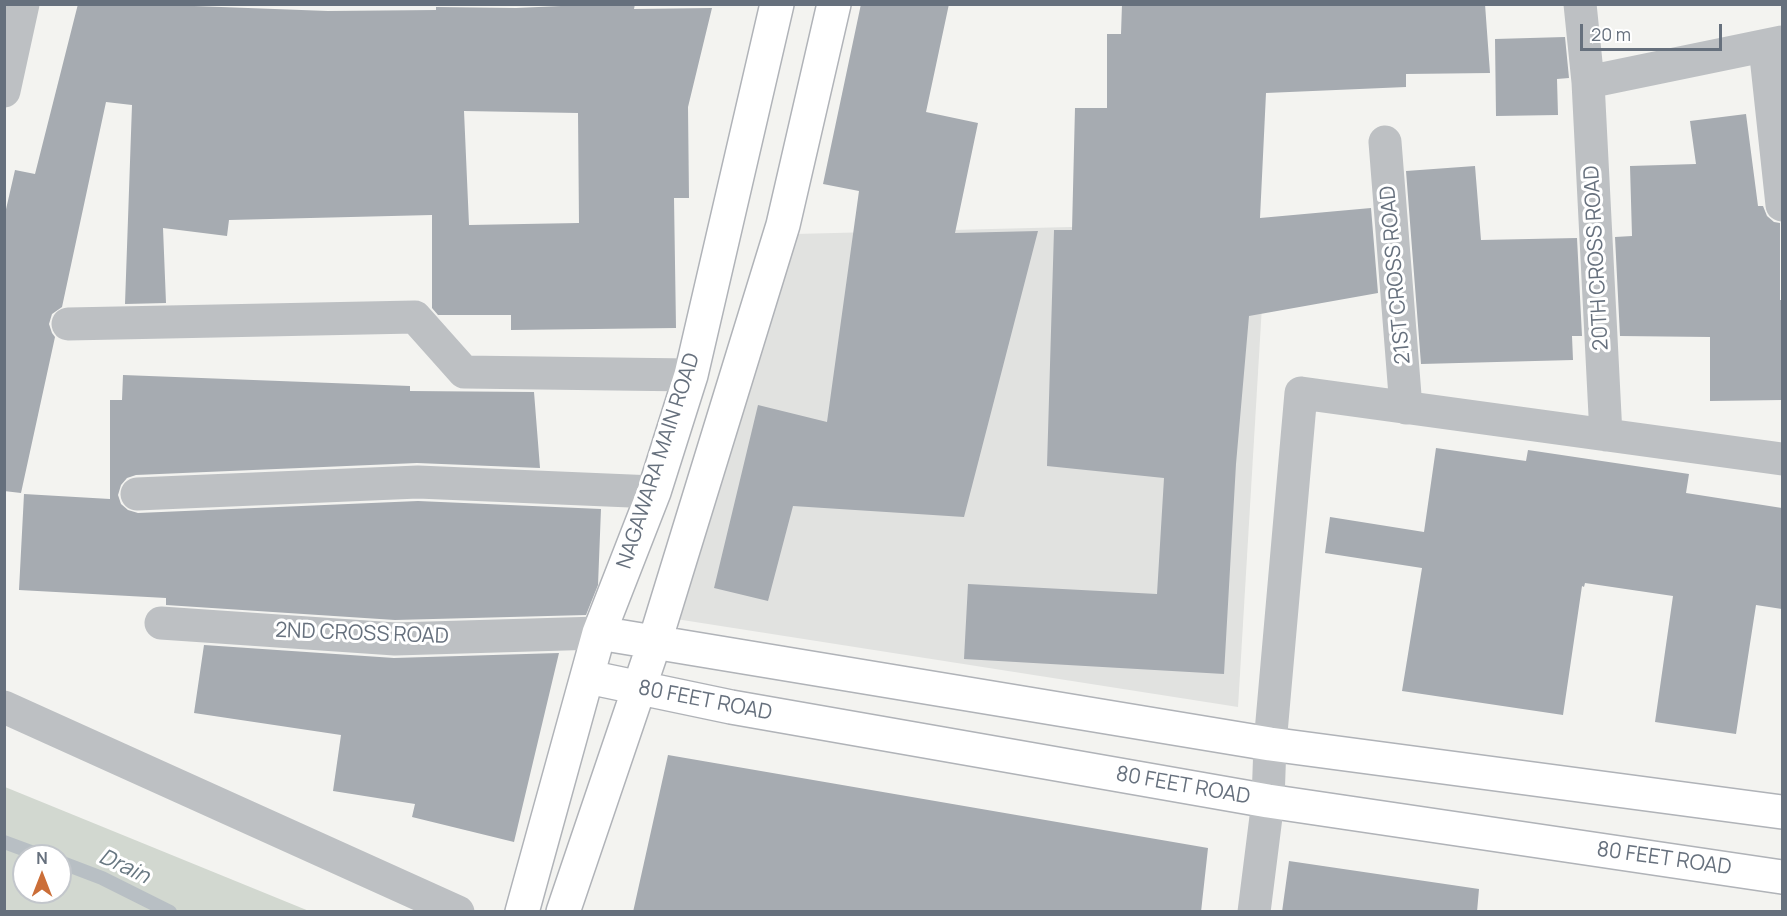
<!DOCTYPE html>
<style>
body{margin:0}
#map{position:relative;width:1787px;height:916px;overflow:hidden;background:#f3f3f0;font-family:Manrope,sans-serif}
canvas{display:block}
.frame{position:absolute;inset:0;border:6px solid #66707d;pointer-events:none}
.north{position:absolute;left:12px;top:844px;width:60px;height:60px;box-sizing:border-box;background:#fff;border:2px solid #c2c6cb;border-radius:50%;rotate:0deg;font-size:16px;font-weight:700;line-height:24px;text-align:center;color:#66707d}
.north::after{content:'';display:block;margin:auto;width:21px;height:27px;background:#cb6e38;clip-path:polygon(50% 0,100% 100%,50% 72%,0 100%)}
.scale{position:absolute;left:1580px;top:24px;width:142px;height:27px;box-sizing:border-box;border:3px solid #66707d;border-top:0;padding-left:8px;font-size:18px;line-height:21px;white-space:nowrap;color:#66707d;-webkit-text-stroke:4px #fff;paint-order:stroke}
</style>
<div id="map">
<canvas width="1787" height="916"></canvas>
<div class="frame"></div>
<div class="north">N</div>
<div class="scale">20 m</div>
</div>
<script>
const ctx = document.querySelector('canvas').getContext('2d');
ctx.lineJoin = 'round';
function paint(path, color) {
  ctx.fillStyle = color;
  ctx.fill(path, 'evenodd');
}
function trace(path, color, width, dash) {
  ctx.strokeStyle = color;
  ctx.lineWidth = width;
  ctx.lineCap = dash ? 'butt' : 'round';
  ctx.setLineDash(dash || []);
  ctx.stroke(path);
}
function write(font, color, halo, rows, align = 'center') {
  ctx.font = font + ' Manrope,sans-serif';
  ctx.lineWidth = 6;
  ctx.setLineDash([]);
  ctx.textBaseline = 'middle';
  ctx.strokeStyle = halo;
  ctx.fillStyle = color;
  for (const [text, x, y, turn = 0] of rows) {
    ctx.save();
    ctx.translate(x, y);
    ctx.rotate((+turn || 0) * Math.PI / 180);
    ctx.textAlign = isNaN(turn) ? turn : align;
    if (halo) ctx.strokeText(text, 0, 0);
    ctx.fillText(text, 0, 0);
    ctx.restore();
  }
}
const built = new Path2D(`
 M 1267,222 L 1238,707 L 676,619 L 795,234 Z`);
const green = new Path2D(`
 M 5,787 L 309,911 L 5,911 ZM 24,856 L 60,856 L 60,892 L 24,892 Z`);
const stream = new Path2D(`
 M 4,842 L 42,856
 M 60,862 L 102,878 L 170,912`);
const building = new Path2D(`
 M 78,4 L 141,4 L 328,11 L 436,10 L 436,7 L 516,8 L 606,4 L 635,4 L 634,9 L 712,8 L 688,107 L 689,198 L 674,198 L 676,328 L 511,330 L 511,315 L 438,315 L 432,308 L 432,215 L 229,220 L 227,236 L 163,228 L 166,303 L 125,304 L 132,105 L 106,102 L 62,307 L 52,314 L 49,324 L 52,333 L 55,337 L 21,493 L 4,491 L 4,218 L 15,170 L 35,174 ZM 464,111 L 578,113 L 579,223 L 469,225 Z
 M 861,4 L 949,4 L 926,112 L 978,123 L 955,233 L 1038,231 L 964,517 L 793,506 L 768,601 L 714,588 L 758,405 L 827,422 L 859,191 L 823,184 Z
 M 1122,4 L 1485,4 L 1490,73 L 1406,74 L 1406,87 L 1266,93 L 1260,218 L 1371,208 L 1378,293 L 1249,316 L 1236,464 L 1224,674 L 964,659 L 968,584 L 1157,594 L 1164,478 L 1047,466 L 1054,230 L 1072,230 L 1075,108 L 1107,108 L 1107,34 L 1121,34 Z
 M 1565,37 L 1569,78 L 1557,79 L 1558,115 L 1496,116 L 1495,39 Z
 M 1746,114 L 1758,206 L 1763,206 L 1767,216 L 1774,222 L 1780,223 L 1780,300 L 1782,300 L 1782,400 L 1710,401 L 1710,337 L 1620,336 L 1615,237 L 1632,236 L 1630,166 L 1696,164 L 1690,121 Z
 M 1475,166 L 1481,240 L 1577,238 L 1582,336 L 1572,336 L 1573,360 L 1421,364 L 1406,171 Z
 M 123,375 L 410,386 L 410,391 L 534,392 L 540,468 L 417,463 L 136,475 L 127,478 L 121,485 L 118,495 L 121,504 L 128,510 L 138,513 L 418,501 L 601,509 L 598,585 L 586,615 L 395,620 L 166,605 L 166,598 L 19,590 L 24,494 L 110,499 L 110,400 L 122,400 Z
 M 1436,448 L 1526,461 L 1528,450 L 1689,474 L 1686,493 L 1782,508 L 1782,609 L 1756,605 L 1736,734 L 1655,722 L 1673,596 L 1585,583 L 1584,587 L 1582,586 L 1563,715 L 1402,691 L 1422,568 L 1325,553 L 1330,517 L 1424,532 Z
 M 204,645 L 394,658 L 559,653 L 514,842 L 412,817 L 415,804 L 333,791 L 341,735 L 194,713 Z
 M 668,755 L 1208,848 L 1201,912 L 633,912 Z
 M 1289,861 L 1479,889 L 1477,912 L 1282,912 Z`);
const minor = new Path2D(`
 M 1580,4 L 1588,82 L 1606,435
 M 1765,47 L 1782,205
 M 1588,82 L 1782,42
 M 4,91 L 23,4
 M 1385,142 L 1406,408
 M 68,324 L 415,317 L 464,372 L 691,375
 M 137,494 L 418,482 L 654,492
 M 161,623 L 395,639 L 599,633
 M 4,707 L 458,912
 M 1254,912 L 1268,801 L 1270,744 L 1301,393 L 1782,459`);
const secondary = new Path2D(`
 M 599,633 L 1270,744 L 1782,812
 M 588,677 L 731,707 L 1268,801 L 1782,877
 M 522,912 L 599,633 L 654,492 L 691,375 L 777,4
 M 563,912 L 655,641 L 783,225 L 834,4`);
const streetNames = [
 ["20TH CROSS ROAD",1597,258,-93],
 ["21ST CROSS ROAD",1396,275,-95],
 ["NAGAWARA MAIN ROAD",659,461,-72],
 ["2ND CROSS ROAD",362,634,2],
 ["80 FEET ROAD",705,701,11],
 ["80 FEET ROAD",1183,786,10],
 ["80 FEET ROAD",1664,859,8]
];
const waterNames = [
 ["Drain",124,867,25]
];
paint(built, '#e1e2e0');
paint(green, '#d2d8d0');
trace(stream, '#b8bfc4', 14);
paint(building, '#a6abb1');
trace(secondary, '#b0b3b8', 36);
trace(minor, '#bdc0c3', 33);
trace(secondary, '#fff', 33);
write('21px', '#66707d', '#fff', streetNames);
write('italic 22px', '#677781', '#fff', waterNames);
</script>
